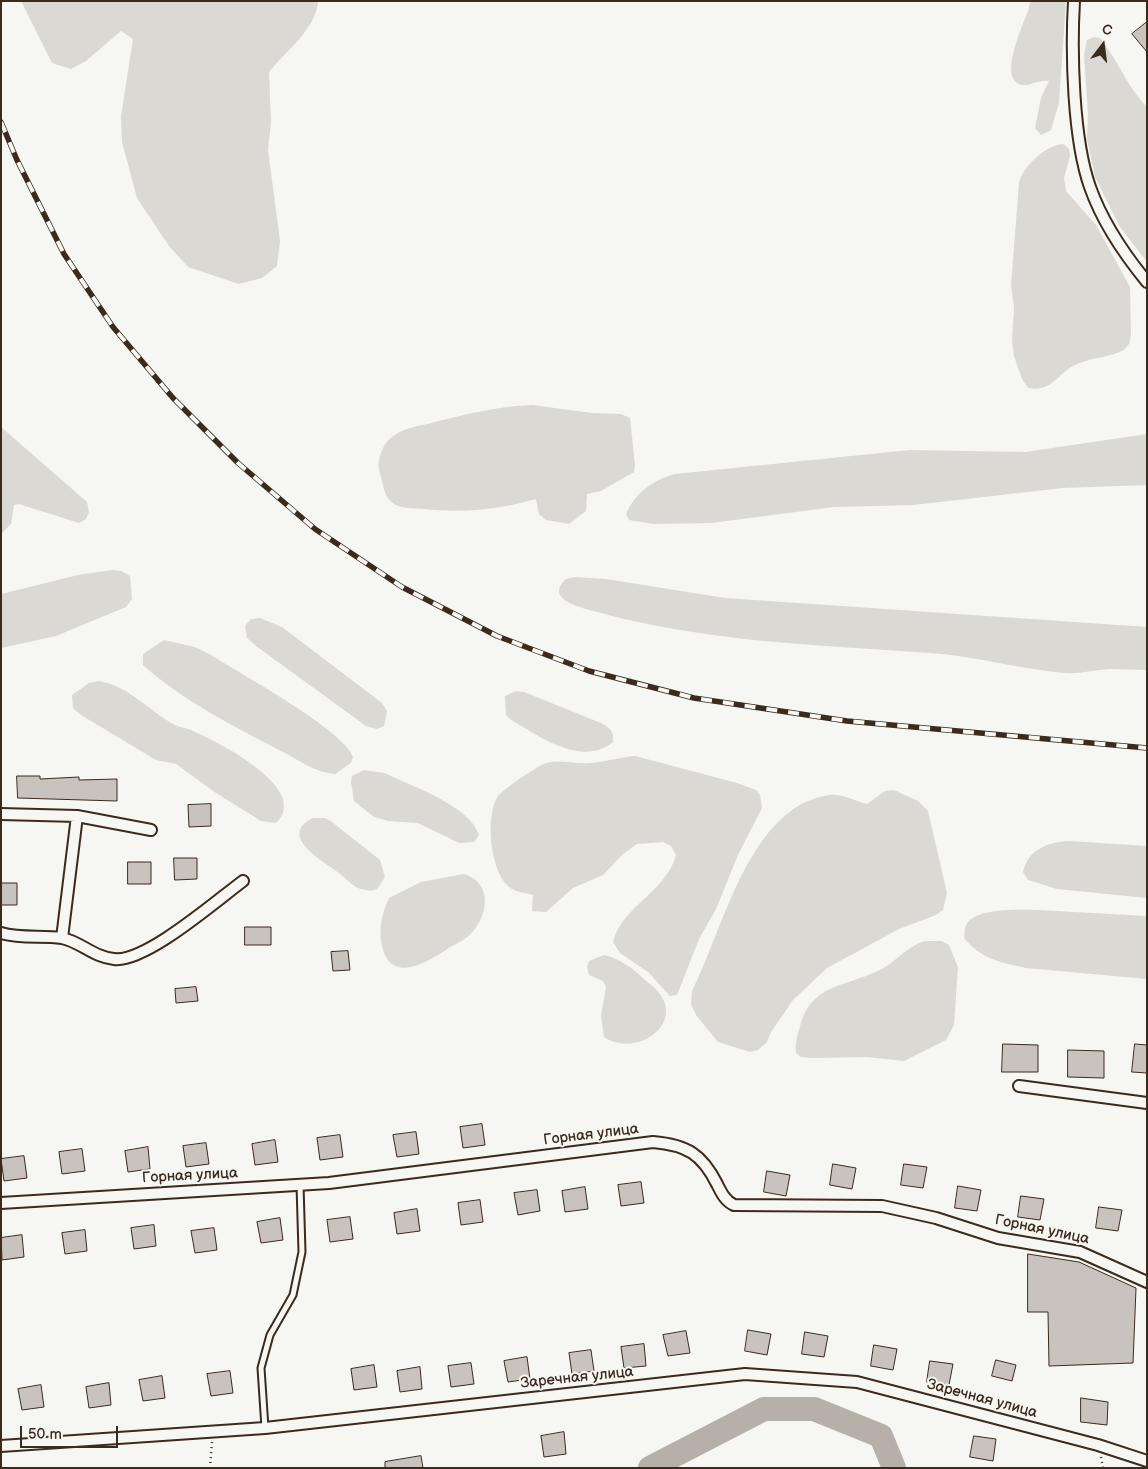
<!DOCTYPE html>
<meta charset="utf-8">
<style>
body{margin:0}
#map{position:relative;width:1148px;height:1469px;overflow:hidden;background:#f6f6f2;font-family:"Balsamiq Sans",sans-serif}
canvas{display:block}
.frame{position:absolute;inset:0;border:2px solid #3b2a1e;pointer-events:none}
.north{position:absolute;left:1078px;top:20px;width:50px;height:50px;-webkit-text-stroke:4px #f6f6f2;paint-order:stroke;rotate:15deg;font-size:14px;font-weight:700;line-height:20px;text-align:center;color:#3b2a1e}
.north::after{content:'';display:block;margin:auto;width:18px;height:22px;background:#3b2a1e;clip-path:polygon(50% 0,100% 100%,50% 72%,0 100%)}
.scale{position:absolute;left:20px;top:1426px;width:98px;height:22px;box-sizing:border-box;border:2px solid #3b2a1e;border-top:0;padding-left:6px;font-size:15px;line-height:18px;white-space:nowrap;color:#3b2a1e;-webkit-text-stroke:4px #f6f6f2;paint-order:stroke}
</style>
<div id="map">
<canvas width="1148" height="1469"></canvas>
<div class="frame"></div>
<div class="north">С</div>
<div class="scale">50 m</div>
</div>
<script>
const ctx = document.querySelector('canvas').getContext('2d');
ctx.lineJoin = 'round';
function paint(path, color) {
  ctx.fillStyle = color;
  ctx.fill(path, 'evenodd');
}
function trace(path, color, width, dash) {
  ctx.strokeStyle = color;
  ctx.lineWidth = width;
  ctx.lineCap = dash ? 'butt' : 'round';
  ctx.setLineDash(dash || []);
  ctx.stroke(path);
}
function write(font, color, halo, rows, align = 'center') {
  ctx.font = font + ' "Balsamiq Sans",sans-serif';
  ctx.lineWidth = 4;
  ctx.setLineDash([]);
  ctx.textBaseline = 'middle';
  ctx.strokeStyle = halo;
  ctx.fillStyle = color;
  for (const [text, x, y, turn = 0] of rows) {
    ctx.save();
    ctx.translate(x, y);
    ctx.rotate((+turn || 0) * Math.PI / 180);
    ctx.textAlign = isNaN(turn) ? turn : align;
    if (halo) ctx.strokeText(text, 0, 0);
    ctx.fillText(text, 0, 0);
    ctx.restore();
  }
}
const green = new Path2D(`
 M 21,1 L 318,1 C 317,28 285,52 269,72 L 271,122 L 268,150 L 280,241 L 277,266 L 262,278 L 239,284 L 188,267 L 169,246 L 137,198 L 122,142 L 121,116 L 133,39 L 121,31 L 86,61 L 71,69 L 52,63 Z
 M 1027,1 L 1066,1 L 1059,103 L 1051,130 L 1041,135 L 1035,128 L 1041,98 L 1049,81 C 1039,79 1031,86 1022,85 C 997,80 1023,25 1028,11 L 1030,2 Z
 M 1094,37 L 1100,38 C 1118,60 1127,87 1147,107 L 1147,262 L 1120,227 L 1095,177 L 1087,139 L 1088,114 L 1084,55 L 1087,40 Z
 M 1063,144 L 1069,149 L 1070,156 L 1064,178 L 1066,191 L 1096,225 L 1130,287 L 1131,335 L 1129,344 L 1124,350 C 1109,358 1091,357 1075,365 C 1058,373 1051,393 1028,388 L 1022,379 L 1014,356 L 1012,341 L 1014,307 L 1011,285 L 1019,183 C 1022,167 1046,145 1063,144 Z
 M 532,405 L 592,413 L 621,414 L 630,418 L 635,465 L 634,472 L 601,491 L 587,494 L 586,511 L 569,524 L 546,520 L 539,514 L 536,499 C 496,510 465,513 424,509 C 415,508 402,509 394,504 C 383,497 384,484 380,474 C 376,461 382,445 392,437 C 404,427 421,426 435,422 C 468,414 498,406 532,405 Z
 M 1,427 L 87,502 L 89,512 L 86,519 L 79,523 L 19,504 L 14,505 L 11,524 L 1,534 Z
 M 1147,434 L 1147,485 L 1063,488 L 913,505 L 834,507 L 711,523 L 653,524 L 629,520 L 626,514 C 635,493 653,480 675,474 L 910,450 L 1025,452 Z
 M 113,570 L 121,571 L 130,576 L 132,599 L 126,607 L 56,636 L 1,648 L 1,594 L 78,575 Z
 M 576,577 L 606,579 L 725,598 L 1147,627 L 1147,670 C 1134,670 1121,669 1109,669 C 1094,670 1080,674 1064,673 C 1019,669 975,656 930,653 C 819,645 708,642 601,613 C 587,609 542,601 566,579 Z
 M 260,618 L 282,627 L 382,703 L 387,711 L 384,726 L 377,729 L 366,726 L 256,646 L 247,638 L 245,626 L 251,619 Z
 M 164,640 L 195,647 L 211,655 C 239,673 344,730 353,757 L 351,763 L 335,774 C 316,773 299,760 283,752 C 235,727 183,701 143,665 L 143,654 Z
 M 99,681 C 129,686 149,711 175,725 C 181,728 188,728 193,731 C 218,742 312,789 276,823 L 261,821 L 216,793 L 176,764 L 156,760 L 81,715 L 73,708 L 72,695 L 89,683 Z
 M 516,691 L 524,692 L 601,723 C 610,728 614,731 613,742 C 582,768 537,735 510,719 L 506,715 L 505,696 Z
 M 635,756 L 737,783 L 756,790 L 760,795 L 762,808 L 738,855 L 716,909 L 699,939 L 677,995 L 670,996 L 648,972 L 620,953 L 613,942 C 623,905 667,891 676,855 L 671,846 L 663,842 L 637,844 L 623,854 L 603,875 L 573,888 L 546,912 L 532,911 L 533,895 C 525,893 514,892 508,886 C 490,870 485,816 498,796 C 504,789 529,772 538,767 C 554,756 573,765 590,763 C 606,762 620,757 635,756 Z
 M 364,770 C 371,772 380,771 387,774 C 413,787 470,806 479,835 L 474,842 L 459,843 L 418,823 L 388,821 L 374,817 L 354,801 L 351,782 L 352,776 Z
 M 894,790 L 918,801 L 928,811 L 947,893 L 943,910 L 936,915 L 899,929 L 827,968 L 793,1000 L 771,1032 L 767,1042 L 758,1050 L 750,1052 L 718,1042 L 696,1015 L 691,1004 L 692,991 C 723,931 749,805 830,795 C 841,793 855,801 867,804 L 885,791 Z
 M 313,818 L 325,818 L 332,822 L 380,860 L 385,877 L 377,889 C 371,892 364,890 358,888 C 350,884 346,878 339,873 C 325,862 276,836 313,818 Z
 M 1069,841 L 1147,846 L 1147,898 L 1057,889 L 1028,880 L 1023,872 C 1028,850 1047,842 1069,841 Z
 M 464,874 C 491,882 489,911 474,930 C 468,938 458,943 449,948 C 429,961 394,984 383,950 C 378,931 381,915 389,898 L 421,882 Z
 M 1038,910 L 1147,916 L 1147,979 L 1026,968 C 1001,963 980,958 964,938 C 965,934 964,929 966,926 C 973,907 1021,910 1038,910 Z
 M 925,941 L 942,941 L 949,945 L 958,967 L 954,1025 L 946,1040 L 904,1061 L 867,1057 L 812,1058 L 801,1057 L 796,1053 C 795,1044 797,1036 800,1027 C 811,983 846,987 880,970 C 897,961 907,946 925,941 Z
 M 604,955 C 619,958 632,968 643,978 C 648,983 656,988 660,994 C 683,1026 635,1058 604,1037 L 601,1015 L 606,987 L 603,981 L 589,975 L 587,967 L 589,961 Z`);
const river = new Path2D(`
 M 650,1468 L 764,1409 L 814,1409 L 881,1436 L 894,1468`);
const building = new Path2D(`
 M 1147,22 L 1147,52 L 1132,34 Z
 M 17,776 L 40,776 L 40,779 L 79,777 L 79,780 L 117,779 L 117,801 L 18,798 Z
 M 211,804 L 211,826 L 189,827 L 188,805 Z
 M 174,858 L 197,858 L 197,879 L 175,880 Z
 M 128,862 L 151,862 L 151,884 L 128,884 Z
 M 1,883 L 17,883 L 17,905 L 1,905 Z
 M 245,927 L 271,927 L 271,945 L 245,945 Z
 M 348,951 L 350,970 L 333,971 L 331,952 Z
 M 196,987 L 198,1001 L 176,1003 L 175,989 Z
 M 1003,1044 L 1038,1045 L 1038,1072 L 1002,1072 Z
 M 1135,1044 L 1147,1045 L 1147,1073 L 1132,1072 Z
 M 1068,1050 L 1104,1051 L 1104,1078 L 1068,1077 Z
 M 482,1124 L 485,1145 L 463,1148 L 460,1127 Z
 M 416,1132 L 419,1154 L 397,1157 L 393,1135 Z
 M 340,1135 L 343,1157 L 320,1160 L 317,1138 Z
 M 275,1140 L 278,1162 L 255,1165 L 252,1144 Z
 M 206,1143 L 209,1164 L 186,1167 L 183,1146 Z
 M 148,1147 L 150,1169 L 128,1172 L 125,1151 Z
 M 82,1149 L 85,1171 L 62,1174 L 59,1152 Z
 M 24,1156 L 27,1178 L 4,1181 L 1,1159 Z
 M 833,1164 L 856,1168 L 852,1189 L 830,1185 Z
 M 904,1164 L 927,1167 L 923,1188 L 901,1185 Z
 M 767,1171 L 790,1175 L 786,1196 L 764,1192 Z
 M 641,1182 L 644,1203 L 621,1206 L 618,1185 Z
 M 958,1186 L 981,1190 L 977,1211 L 955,1208 Z
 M 585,1187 L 588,1209 L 565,1212 L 562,1191 Z
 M 537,1190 L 540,1211 L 518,1215 L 514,1193 Z
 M 1021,1196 L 1044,1199 L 1040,1220 L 1018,1217 Z
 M 480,1200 L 483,1222 L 461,1225 L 458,1203 Z
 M 1099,1207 L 1122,1210 L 1118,1231 L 1096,1228 Z
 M 417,1209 L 420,1231 L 397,1234 L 394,1213 Z
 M 350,1217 L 353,1239 L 330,1242 L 327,1220 Z
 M 280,1218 L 283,1240 L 261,1243 L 257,1222 Z
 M 154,1225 L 156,1246 L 134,1249 L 131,1228 Z
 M 214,1228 L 217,1250 L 195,1253 L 191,1231 Z
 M 85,1230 L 87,1251 L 65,1254 L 62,1233 Z
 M 22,1235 L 24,1257 L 2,1260 L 1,1238 Z
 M 1028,1254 L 1079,1262 L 1136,1288 L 1133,1363 L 1049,1366 L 1048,1312 L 1028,1312 Z
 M 748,1330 L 771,1334 L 767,1355 L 745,1351 Z
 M 686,1331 L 690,1353 L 668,1356 L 663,1335 Z
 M 805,1332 L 828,1336 L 824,1357 L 802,1354 Z
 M 644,1344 L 646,1366 L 624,1368 L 621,1347 Z
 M 874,1345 L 897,1349 L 893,1370 L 871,1366 Z
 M 591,1350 L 594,1371 L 572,1374 L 569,1353 Z
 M 527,1357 L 530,1379 L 508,1382 L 504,1361 Z
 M 996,1360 L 1016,1365 L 1012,1381 L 992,1376 Z
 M 930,1361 L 953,1364 L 949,1385 L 927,1382 Z
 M 471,1363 L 474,1384 L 451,1387 L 448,1366 Z
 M 374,1365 L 377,1387 L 354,1390 L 351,1369 Z
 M 420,1367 L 422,1389 L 400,1392 L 397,1371 Z
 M 230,1371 L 233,1393 L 211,1396 L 207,1374 Z
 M 162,1376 L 165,1398 L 143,1401 L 139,1380 Z
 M 109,1383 L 111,1405 L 89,1408 L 86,1387 Z
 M 41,1385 L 44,1407 L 22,1410 L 18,1389 Z
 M 1081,1398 L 1108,1402 L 1107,1425 L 1081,1422 Z
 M 564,1432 L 566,1454 L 544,1457 L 541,1436 Z
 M 974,1436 L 996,1439 L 993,1461 L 970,1457 Z
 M 421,1456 L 423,1468 L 385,1468 L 385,1462 Z`);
const path = new Path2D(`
 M 1101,1457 L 1103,1468
 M 210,1468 L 212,1442`);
const lane = new Path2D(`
 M 265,1428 L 261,1368 L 270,1335 L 293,1295 L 302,1252 L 300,1185`);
const street = new Path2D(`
 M 1074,1 C 1071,53 1073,139 1090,187 C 1102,221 1124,254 1147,282
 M 1,814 L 77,816 L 151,830
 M 1,933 C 21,939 42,935 62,938 C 81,942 93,957 114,959 C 145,963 216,901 243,881
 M 62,938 L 77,816
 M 1019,1086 L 1147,1103
 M 1,1203 L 329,1183 L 653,1142 C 687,1145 702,1154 717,1184 C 721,1192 725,1201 734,1205 L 882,1206 L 936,1218 L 998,1238 L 1080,1252 L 1147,1282
 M 1,1446 L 265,1428 L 745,1374 L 857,1382 L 1098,1445 L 1147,1461`);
const rail = new Path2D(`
 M 1,122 L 17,160 L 64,254 L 113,327 L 173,398 L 238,463 L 315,529 L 402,587 L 497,636 L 589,671 L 694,698 L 847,721 L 1147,748`);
const streetNames = [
 ["Горная улица",591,1135,-7],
 ["Горная улица",190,1176,-3],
 ["Горная улица",1042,1230,12],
 ["Заречная улица",577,1378,-6],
 ["Заречная улица",982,1399,15]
];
paint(green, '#dad9d3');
trace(river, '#b6b0a9', 24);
paint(building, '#c8c3be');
trace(building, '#3b2a1e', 1);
trace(lane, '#3b2a1e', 9);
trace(street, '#3b2a1e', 14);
trace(path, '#3b2a1e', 2.5, [1, 4]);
trace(lane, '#f6f6f2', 5);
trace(street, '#f6f6f2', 10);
trace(rail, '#3b2a1e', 5.5);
trace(rail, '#f6f6f2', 4, [11]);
write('15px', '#3b2a1e', '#f6f6f2', streetNames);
</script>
